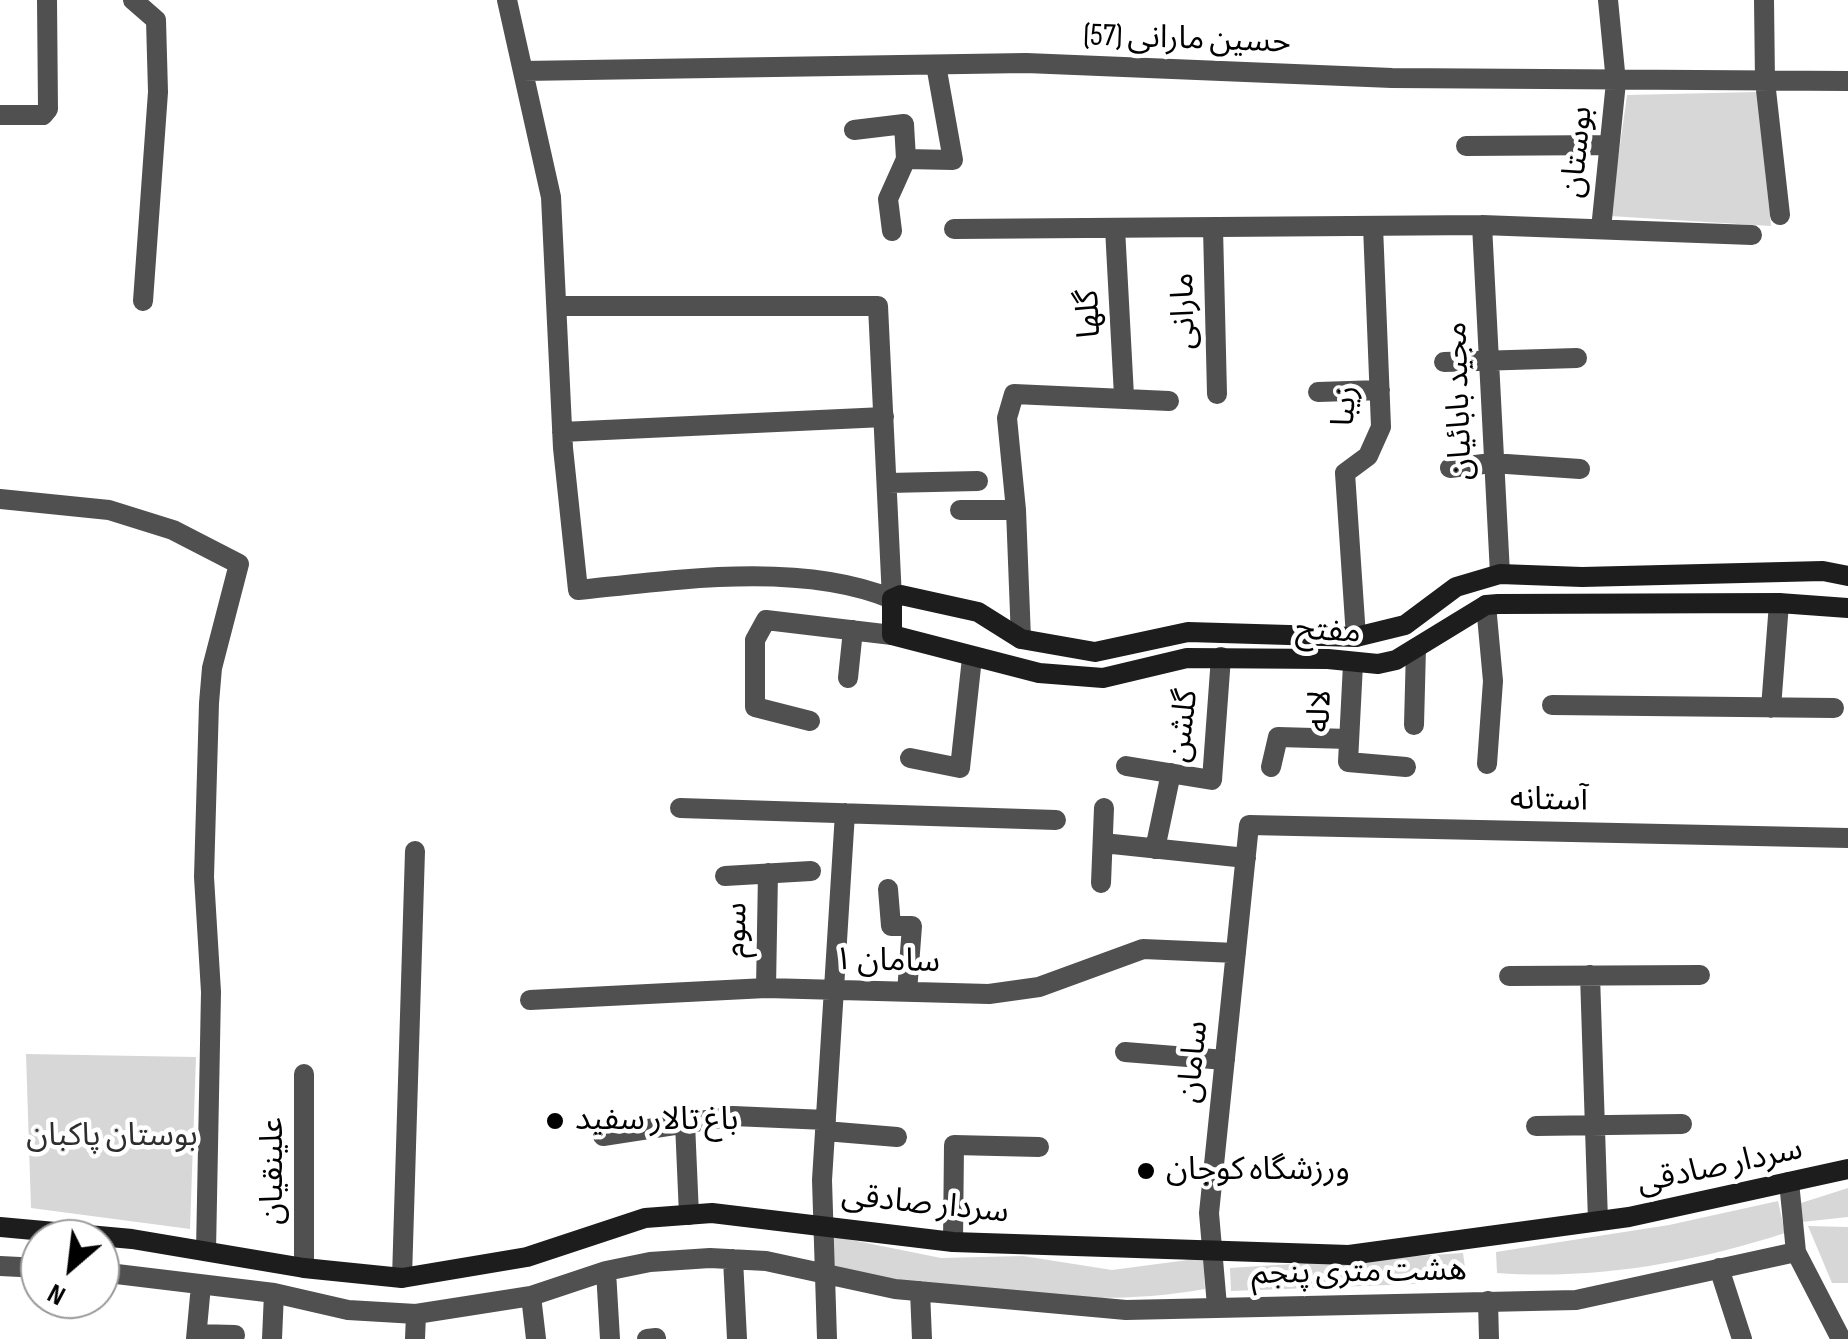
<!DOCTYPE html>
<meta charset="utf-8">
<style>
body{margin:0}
#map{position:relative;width:1848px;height:1339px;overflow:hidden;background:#fff;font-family:"Sofia Sans Condensed",sans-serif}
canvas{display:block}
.north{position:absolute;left:20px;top:1219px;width:100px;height:100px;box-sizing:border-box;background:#fff;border:2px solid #999;border-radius:50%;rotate:208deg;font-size:28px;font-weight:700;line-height:40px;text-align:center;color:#000}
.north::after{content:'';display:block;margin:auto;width:35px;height:45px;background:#000;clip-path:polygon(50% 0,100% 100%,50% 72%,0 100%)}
</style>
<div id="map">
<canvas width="1848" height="1339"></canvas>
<div class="north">N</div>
</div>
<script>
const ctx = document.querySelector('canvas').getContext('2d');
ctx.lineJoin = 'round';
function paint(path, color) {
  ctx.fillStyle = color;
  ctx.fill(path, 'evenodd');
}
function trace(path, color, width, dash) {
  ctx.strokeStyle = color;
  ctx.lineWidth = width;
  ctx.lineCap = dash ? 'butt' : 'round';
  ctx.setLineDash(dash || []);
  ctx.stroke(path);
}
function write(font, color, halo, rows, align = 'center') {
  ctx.font = font + ' "Sofia Sans Condensed","Noto Sans Arabic",sans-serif';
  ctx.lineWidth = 9;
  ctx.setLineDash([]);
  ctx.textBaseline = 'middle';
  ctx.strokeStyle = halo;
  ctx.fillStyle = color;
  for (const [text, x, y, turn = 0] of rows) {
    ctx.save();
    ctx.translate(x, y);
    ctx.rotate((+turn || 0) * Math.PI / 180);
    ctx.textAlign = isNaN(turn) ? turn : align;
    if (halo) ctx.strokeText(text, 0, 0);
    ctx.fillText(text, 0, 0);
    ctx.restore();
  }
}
const green = new Path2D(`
 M 1757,92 L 1771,226 L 1610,216 L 1627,95 Z
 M 26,1054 L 196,1057 L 190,1229 L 31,1208 Z
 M 1848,1188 L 1848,1217 L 1802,1222 L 1801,1203 Z
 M 1778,1201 L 1785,1233 C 1693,1263 1593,1280 1497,1273 L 1496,1252 L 1669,1225 Z
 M 1808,1226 L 1848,1227 L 1848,1283 L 1832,1283 Z
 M 832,1236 L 941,1258 L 1023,1256 L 1112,1270 L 1203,1258 L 1205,1289 C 1082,1311 954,1288 831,1269 Z
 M 1463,1253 L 1467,1282 L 1231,1291 L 1230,1268 Z`);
const street = new Path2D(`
 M 133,0 L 156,20 L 158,92 L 143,301
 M 507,0 L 551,197 L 563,448 L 578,590 C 675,580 800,561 892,599 L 878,306 L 557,306
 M 1764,0 L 1765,81 L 1780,215
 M 523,71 L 1026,63 L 1392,78 L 1848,81
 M 0,115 L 43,115 L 48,109 L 47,0
 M 854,130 L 904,124 L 906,159
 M 1466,146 L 1609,145
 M 1482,225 L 1500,574
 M 1115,228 L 1124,396
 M 1213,228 L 1217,394
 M 954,229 L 1482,225 L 1752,235
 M 1601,229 L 1616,82 L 1608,0
 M 892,231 L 888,199 L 906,159 L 953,160 L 936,65
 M 1444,362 L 1577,358
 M 1318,392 L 1380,390
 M 562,432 L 884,417
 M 1450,468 L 1492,463 L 1580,469
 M 888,483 L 978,481
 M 0,499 L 109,510 L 173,530 L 239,564 L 212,668 L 209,703 L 204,877 L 211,992 L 206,1251
 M 960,510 L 1016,510
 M 1486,605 L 1493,681 L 1487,764
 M 1356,637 L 1345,473 L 1368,456 L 1381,427 L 1373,226
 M 1021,639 L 1016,510 L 1007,418 L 1014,394 L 1169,401
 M 1353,664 L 1348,762 L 1406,767
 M 848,678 L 853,630
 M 1552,705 L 1834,708
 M 1771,708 L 1779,603
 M 810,721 L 755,707 L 755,640 L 766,620 L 892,635
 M 1414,725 L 1416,648
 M 910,758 L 960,768 L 972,658
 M 1126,766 L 1212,780 L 1221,657
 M 1271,767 L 1278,737 L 1349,739
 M 680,808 L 1056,820
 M 1103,843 L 1246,858
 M 1155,849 L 1171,773
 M 725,876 L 811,871
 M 1101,883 L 1104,808
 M 888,889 L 891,926 L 912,926 L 907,992
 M 1590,975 L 1598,1221
 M 1509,976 L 1700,975
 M 766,988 L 768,873
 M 530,1000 L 766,988 L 989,994 L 1039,987 L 1143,949 L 1236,953
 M 1125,1052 L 1225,1060
 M 304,1074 L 304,1268
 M 685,1123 L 689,1215
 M 1536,1126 L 1682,1124
 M 825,1131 L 897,1137
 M 603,1136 L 733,1116 L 826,1120
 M 1789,1182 L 1796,1252 L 1841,1339
 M 953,1242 L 954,1145 L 1039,1147
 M 733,1259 L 737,1339
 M 0,1266 L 40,1268
 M 1719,1268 L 1742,1339
 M 606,1271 L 610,1339
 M 100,1272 L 274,1293 L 348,1310 L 416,1314 L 531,1296 L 606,1271 L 650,1262 L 710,1258 L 766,1261 L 895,1289 L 1126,1310 L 1576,1300 L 1796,1252
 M 402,1278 L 415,851
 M 920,1291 L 922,1339
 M 531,1296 L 536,1339
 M 1488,1301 L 1489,1339
 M 1217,1306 L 1209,1213 L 1249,825 L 1848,838
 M 197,1334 L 235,1335
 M 196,1339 L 201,1285
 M 272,1339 L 274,1293
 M 415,1339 L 416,1314
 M 647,1339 L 656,1338
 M 827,1339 L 822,1180 L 845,813`);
const secondary = new Path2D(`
 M 1848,576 L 1823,571 L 1582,577 L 1500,574 L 1456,587 L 1405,625 L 1356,637 L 1188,632 L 1095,652 L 1021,639 L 978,612 L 901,595 L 892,599 L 892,635 L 1039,673 L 1103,678 L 1187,658 L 1328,659 L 1378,664 L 1396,660 L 1486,605 L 1498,604 L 1779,603 L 1848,608
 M 0,1227 L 132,1239 L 304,1268 L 402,1278 L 527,1257 L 645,1218 L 712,1213 L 953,1242 L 1349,1255 L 1629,1217 L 1848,1169`);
const markers = [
 [555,1121,10,"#000"],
 [1146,1171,10,"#000"]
];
const streetNames = [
 ["حسین مارانی (57)",1187,40,2],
 ["بوستان",1578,152,-84],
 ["مارانی",1185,311,-91],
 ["گلها",1090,314,-93],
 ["مجید بابائیان",1460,401,-92],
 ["زیبا",1346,406,-86],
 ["مفتح",1328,632,3],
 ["لاله",1321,711,-87],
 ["گلشن",1184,726,-83],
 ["آستانه",1549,801,1],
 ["سوم",737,930,-89],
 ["سامان ۱",887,962,1],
 ["سامان",1194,1062,-84],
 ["سردار صادقی",1720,1167,-12],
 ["علینقیان",274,1171,-90],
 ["سردار صادقی",925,1205,6],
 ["هشت متری پنجم",1359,1273,-1]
];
const poiNames = [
 ["باغ تالار سفید",575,1121],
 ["ورزشگاه کوجان",1166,1171]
];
const parkNames = [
 ["بوستان پاکبان",112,1137]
];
paint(green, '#d7d7d7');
trace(street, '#505050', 20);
trace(secondary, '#1d1d1d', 20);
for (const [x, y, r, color] of markers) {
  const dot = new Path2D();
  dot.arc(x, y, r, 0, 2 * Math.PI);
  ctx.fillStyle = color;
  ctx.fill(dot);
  trace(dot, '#fff', 4);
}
write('32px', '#000', '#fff', streetNames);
write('32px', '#000', '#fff', poiNames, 'left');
write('32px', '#2e2e2e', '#fff', parkNames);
</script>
